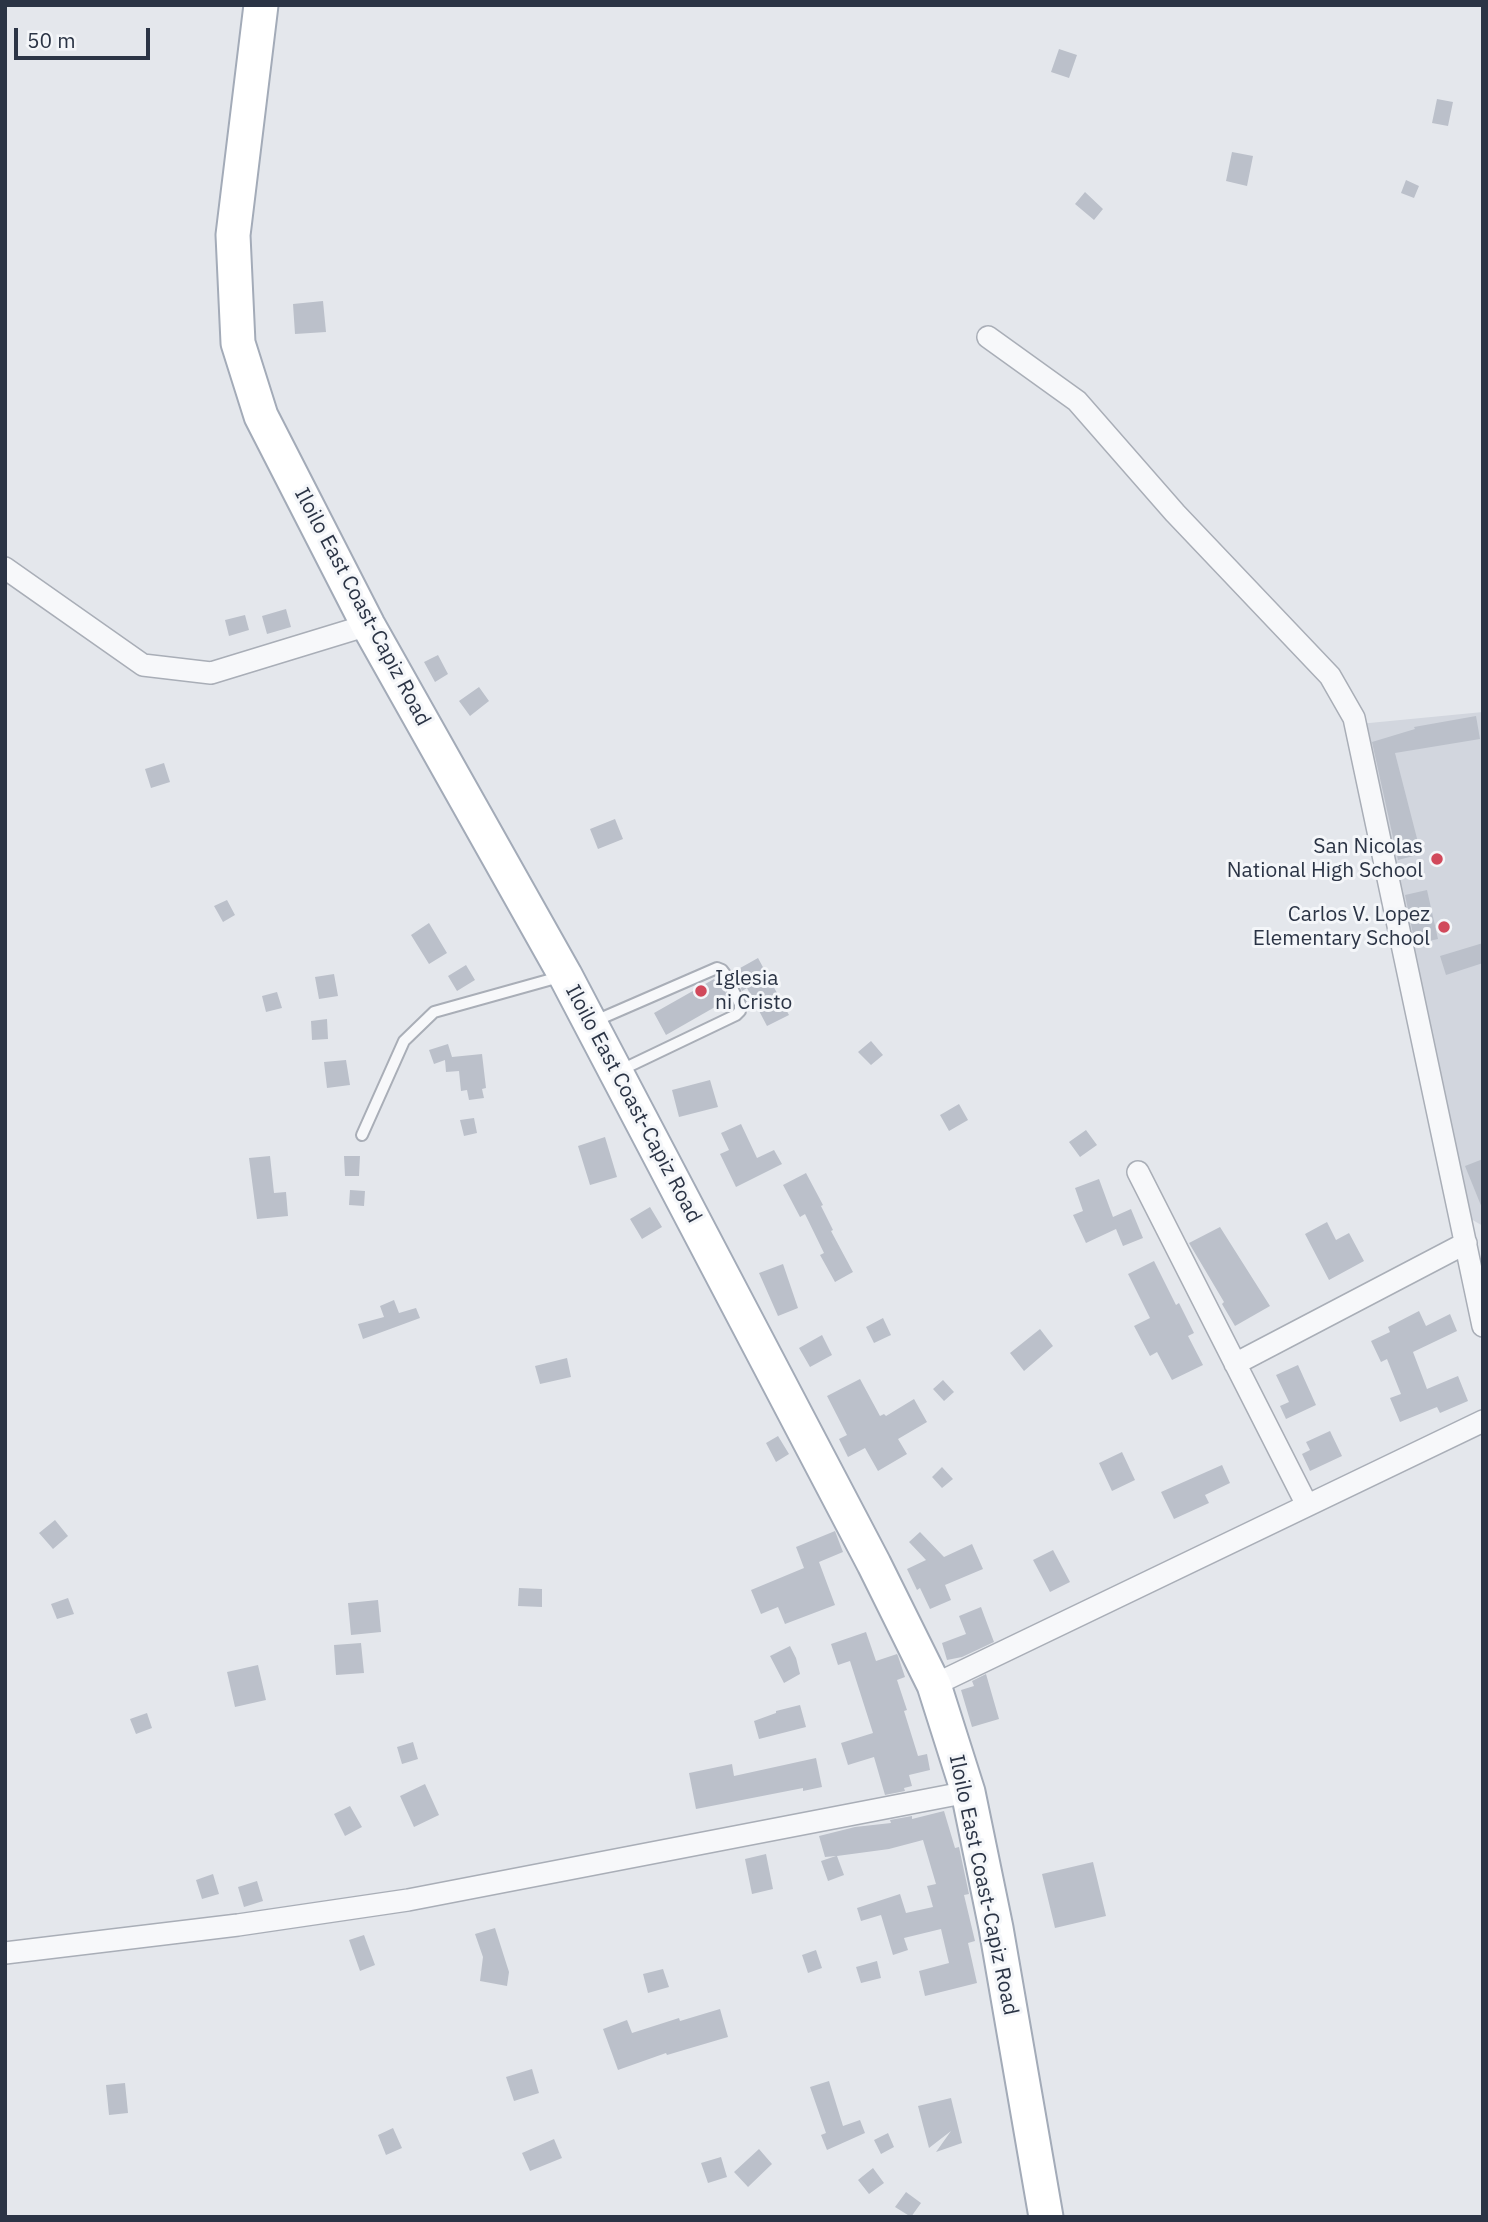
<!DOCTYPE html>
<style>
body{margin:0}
#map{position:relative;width:1488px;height:2222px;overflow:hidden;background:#e4e7ec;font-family:"IBM Plex Sans",sans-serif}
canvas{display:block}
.frame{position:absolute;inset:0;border:7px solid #2b3445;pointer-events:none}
.scale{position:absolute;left:14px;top:28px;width:136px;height:32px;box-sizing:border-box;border:4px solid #2b3445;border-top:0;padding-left:9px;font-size:21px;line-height:24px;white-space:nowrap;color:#2b3445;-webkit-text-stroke:5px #f4f6f9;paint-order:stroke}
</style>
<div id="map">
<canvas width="1488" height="2222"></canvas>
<div class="frame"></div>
<div class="scale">50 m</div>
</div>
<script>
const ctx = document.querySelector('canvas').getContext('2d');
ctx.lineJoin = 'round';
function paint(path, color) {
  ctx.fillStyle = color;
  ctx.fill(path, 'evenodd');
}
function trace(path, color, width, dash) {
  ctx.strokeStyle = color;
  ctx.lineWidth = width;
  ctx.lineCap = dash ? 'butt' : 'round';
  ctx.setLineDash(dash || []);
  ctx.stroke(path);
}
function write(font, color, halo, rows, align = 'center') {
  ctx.font = font + ' "IBM Plex Sans",sans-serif';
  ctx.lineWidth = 6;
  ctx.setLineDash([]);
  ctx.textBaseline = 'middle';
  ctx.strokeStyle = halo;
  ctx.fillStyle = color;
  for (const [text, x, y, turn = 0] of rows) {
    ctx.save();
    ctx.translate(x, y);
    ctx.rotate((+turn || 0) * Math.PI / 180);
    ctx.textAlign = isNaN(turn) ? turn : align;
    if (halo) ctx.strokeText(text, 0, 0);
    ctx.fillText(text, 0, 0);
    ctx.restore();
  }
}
const built = new Path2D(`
 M 1483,712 L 1483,1226 L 1464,1215 L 1359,724 Z`);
const building = new Path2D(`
 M 1059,49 L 1077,55 L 1069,78 L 1051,72 Z
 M 1437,99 L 1453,102 L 1448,126 L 1432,123 Z
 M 1232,152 L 1253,156 L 1247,186 L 1226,181 Z
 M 1406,180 L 1419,186 L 1414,198 L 1401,193 Z
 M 1085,192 L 1103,209 L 1094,220 L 1075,204 Z
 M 323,301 L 326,332 L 295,334 L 293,304 Z
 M 286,609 L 291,627 L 267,634 L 262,616 Z
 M 245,615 L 249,630 L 229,636 L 225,620 Z
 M 438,655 L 448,674 L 435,682 L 424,662 Z
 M 479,687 L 489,701 L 470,716 L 459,701 Z
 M 1476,716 L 1480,739 L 1395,753 L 1421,854 L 1398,860 L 1372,742 L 1415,729 L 1414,727 Z
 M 164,763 L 170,782 L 151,788 L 145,769 Z
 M 615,819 L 623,839 L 598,849 L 590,829 Z
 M 1427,890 L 1438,939 L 1415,944 L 1405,895 Z
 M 227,900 L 235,915 L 223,922 L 214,906 Z
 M 429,923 L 447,953 L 429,964 L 411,935 Z
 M 1483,943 L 1483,963 L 1446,975 L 1440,956 Z
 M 758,958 L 789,1015 L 767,1026 L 747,988 L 742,991 L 733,972 Z
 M 466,965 L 475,980 L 457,991 L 448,976 Z
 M 334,974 L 338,996 L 319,999 L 315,977 Z
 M 714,979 L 715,981 L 719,979 L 729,999 L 666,1035 L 654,1013 Z
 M 277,992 L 282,1008 L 266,1012 L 262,996 Z
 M 327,1019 L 328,1039 L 312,1040 L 311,1021 Z
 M 871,1041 L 883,1055 L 871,1065 L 858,1052 Z
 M 448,1044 L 452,1057 L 482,1054 L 486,1088 L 482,1089 L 484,1098 L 469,1100 L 467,1090 L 461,1091 L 459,1071 L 446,1072 L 445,1060 L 434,1064 L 429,1050 Z
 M 346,1060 L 350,1085 L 327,1088 L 324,1062 Z
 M 710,1080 L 718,1107 L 679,1117 L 672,1090 Z
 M 959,1104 L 968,1120 L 949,1131 L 940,1115 Z
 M 474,1118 L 477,1133 L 464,1136 L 460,1120 Z
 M 741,1124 L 757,1158 L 774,1150 L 782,1164 L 736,1187 L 720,1154 L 729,1150 L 721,1133 Z
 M 1086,1130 L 1097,1145 L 1080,1157 L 1069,1142 Z
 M 605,1137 L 617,1177 L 590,1185 L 578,1146 Z
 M 270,1156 L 274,1193 L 286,1192 L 288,1216 L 257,1219 L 249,1158 Z
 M 344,1156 L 360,1156 L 359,1176 L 345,1176 Z
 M 1483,1159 L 1483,1208 L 1482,1208 L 1465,1166 Z
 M 806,1173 L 823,1205 L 821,1206 L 833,1230 L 831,1231 L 853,1272 L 835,1282 L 820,1255 L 824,1253 L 805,1214 L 800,1217 L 783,1185 Z
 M 1099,1179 L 1113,1217 L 1131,1209 L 1143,1238 L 1123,1246 L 1116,1229 L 1086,1243 L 1073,1215 L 1083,1211 L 1075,1188 Z
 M 350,1190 L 365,1191 L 364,1206 L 349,1205 Z
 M 650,1207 L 662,1227 L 642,1239 L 630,1219 Z
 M 1327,1222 L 1336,1240 L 1349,1233 L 1364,1261 L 1329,1280 L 1305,1234 Z
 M 1220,1227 L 1270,1306 L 1235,1326 L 1222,1304 L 1224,1302 L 1189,1243 Z
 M 1154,1261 L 1176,1305 L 1179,1303 L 1194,1333 L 1188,1336 L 1203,1365 L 1172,1380 L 1157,1352 L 1150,1356 L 1134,1326 L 1150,1318 L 1128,1274 Z
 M 783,1264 L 798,1308 L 778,1316 L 759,1273 Z
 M 394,1300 L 399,1313 L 416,1308 L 420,1318 L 363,1339 L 358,1324 L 384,1317 L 380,1306 Z
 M 1419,1311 L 1426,1326 L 1450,1314 L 1457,1331 L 1413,1352 L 1427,1389 L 1458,1376 L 1468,1401 L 1440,1413 L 1437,1407 L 1400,1422 L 1390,1398 L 1401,1394 L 1387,1359 L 1381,1362 L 1371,1341 L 1390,1332 L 1388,1327 Z
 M 883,1318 L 891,1335 L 874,1343 L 866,1327 Z
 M 1040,1329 L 1053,1346 L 1024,1371 L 1010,1353 Z
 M 822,1335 L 832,1355 L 810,1367 L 799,1348 Z
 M 567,1358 L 571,1377 L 540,1384 L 535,1366 Z
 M 1298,1365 L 1316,1405 L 1286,1419 L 1280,1406 L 1289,1402 L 1276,1375 Z
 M 860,1379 L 880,1416 L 884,1414 L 886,1416 L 914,1399 L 927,1422 L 898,1439 L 907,1454 L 878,1471 L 865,1448 L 848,1457 L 839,1439 L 847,1435 L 827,1396 Z
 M 943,1380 L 954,1392 L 944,1401 L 933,1389 Z
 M 1330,1431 L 1342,1456 L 1310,1471 L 1302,1454 L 1310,1450 L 1306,1442 Z
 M 778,1436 L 789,1454 L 776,1462 L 766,1443 Z
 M 1122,1452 L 1135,1480 L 1112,1491 L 1099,1463 Z
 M 1222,1465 L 1230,1483 L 1205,1495 L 1209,1503 L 1174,1519 L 1161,1492 Z
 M 942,1467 L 953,1479 L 942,1488 L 932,1477 Z
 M 55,1520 L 68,1536 L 53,1549 L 39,1533 Z
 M 835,1531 L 843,1552 L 819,1562 L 835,1605 L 785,1624 L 778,1607 L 761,1614 L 751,1590 L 804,1568 L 796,1547 Z
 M 920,1532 L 944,1557 L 972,1544 L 983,1569 L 945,1585 L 951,1600 L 930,1609 L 920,1588 L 917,1590 L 907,1569 L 926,1560 L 909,1542 Z
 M 1053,1550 L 1070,1582 L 1050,1592 L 1033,1560 Z
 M 519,1588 L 542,1589 L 542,1607 L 518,1606 Z
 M 68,1598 L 74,1614 L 57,1619 L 51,1604 Z
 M 378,1600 L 381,1632 L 351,1635 L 348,1603 Z
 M 981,1607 L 994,1642 L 962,1657 L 947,1660 L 942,1643 L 966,1634 L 959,1616 Z
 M 866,1632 L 876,1661 L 897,1654 L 898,1656 L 905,1677 L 897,1680 L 907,1710 L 904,1711 L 918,1756 L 927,1754 L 930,1770 L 909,1775 L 912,1786 L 904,1788 L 905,1791 L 885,1795 L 874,1757 L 848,1765 L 841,1743 L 873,1733 L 850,1661 L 838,1665 L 831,1644 Z
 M 361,1643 L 364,1673 L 336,1675 L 334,1645 Z
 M 790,1646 L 796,1658 L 800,1674 L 784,1683 L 770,1656 Z
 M 258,1665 L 266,1700 L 235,1707 L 227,1672 Z
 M 986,1674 L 999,1719 L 972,1727 L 961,1690 L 974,1686 L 972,1681 Z
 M 800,1705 L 806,1727 L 759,1739 L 754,1721 L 776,1713 L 776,1711 Z
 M 147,1713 L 152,1728 L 136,1734 L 130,1719 Z
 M 413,1742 L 418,1759 L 402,1764 L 397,1747 Z
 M 816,1758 L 822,1787 L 803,1791 L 803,1788 L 696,1809 L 689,1773 L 732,1764 L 734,1776 Z
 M 425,1784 L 439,1815 L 414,1827 L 400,1796 Z
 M 350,1806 L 362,1827 L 345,1836 L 334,1814 Z
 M 944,1811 L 955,1848 L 959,1847 L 969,1894 L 964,1895 L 975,1941 L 968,1943 L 977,1983 L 925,1996 L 919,1971 L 949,1963 L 941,1929 L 904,1938 L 908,1950 L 893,1955 L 881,1915 L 861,1921 L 857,1908 L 900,1894 L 906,1913 L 933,1907 L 927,1886 L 936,1884 L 923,1840 L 889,1849 L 837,1856 L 844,1875 L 828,1881 L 821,1861 L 836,1856 L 825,1857 L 819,1836 L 855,1827 L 891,1823 L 890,1820 L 912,1816 L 912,1819 Z
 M 766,1854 L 773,1889 L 752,1894 L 745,1859 Z
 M 1093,1862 L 1106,1916 L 1055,1928 L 1042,1874 Z
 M 213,1874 L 219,1894 L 202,1899 L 196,1880 Z
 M 257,1881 L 263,1901 L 244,1907 L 238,1887 Z
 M 495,1928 L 509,1972 L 507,1986 L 480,1981 L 483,1957 L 475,1934 Z
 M 364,1935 L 375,1965 L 360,1971 L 349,1940 Z
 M 816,1950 L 822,1968 L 808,1973 L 802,1955 Z
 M 877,1961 L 881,1978 L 861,1983 L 856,1967 Z
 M 663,1969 L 669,1987 L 648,1993 L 643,1974 Z
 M 720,2009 L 728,2037 L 667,2055 L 666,2053 L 618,2070 L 603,2029 L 627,2020 L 632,2033 L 679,2018 L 680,2021 Z
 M 532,2069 L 539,2093 L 514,2101 L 506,2077 Z
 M 829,2081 L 843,2126 L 860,2120 L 865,2133 L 827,2150 L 821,2135 L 826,2133 L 810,2087 Z
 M 125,2083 L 128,2113 L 109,2115 L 106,2085 Z
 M 951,2098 L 962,2143 L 936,2152 L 951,2131 L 929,2148 L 918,2106 Z
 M 393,2128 L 402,2148 L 386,2155 L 378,2135 Z
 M 888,2133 L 894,2147 L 881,2154 L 874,2140 Z
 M 554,2139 L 562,2158 L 530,2171 L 522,2153 Z
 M 759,2149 L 772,2164 L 748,2187 L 734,2172 Z
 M 721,2157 L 727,2177 L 708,2183 L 701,2163 Z
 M 873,2168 L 884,2183 L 869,2194 L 858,2180 Z
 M 906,2192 L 921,2203 L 911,2217 L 895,2207 Z`);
const service = new Path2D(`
 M 595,1021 L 717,968 L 722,970 L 725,974 L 740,1004 L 740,1011 L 736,1015 L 619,1071
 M 362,1135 L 404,1041 L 434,1012 L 563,976`);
const minor = new Path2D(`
 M 988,337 L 1077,401 L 1175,513 L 1330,676 L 1354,718 L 1483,1326
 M 5,568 L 143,665 L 211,673 L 368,625
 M 1138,1172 L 1307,1505
 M 1235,1364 L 1466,1243
 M 934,1685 L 1483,1421
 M 5,1953 L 238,1925 L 408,1900 L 968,1792`);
const primary = new Path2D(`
 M 261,5 L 233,235 L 238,343 L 261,416 L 368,625 L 565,975 L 874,1564 L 934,1685 L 968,1792 L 996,1928 L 1046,2217`);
const markers = [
 [1437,859,7,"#d1495b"],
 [1444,927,7,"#d1495b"],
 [701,991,7,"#d1495b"]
];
const streetNames = [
 ["Iloilo East Coast-Capiz Road",362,607,62],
 ["Iloilo East Coast-Capiz Road",633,1104,62],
 ["Iloilo East Coast-Capiz Road",983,1885,78]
];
const poiNames = [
 ["San Nicolas",1423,847],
 ["National High School",1423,871],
 ["Carlos V. Lopez",1430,915],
 ["Elementary School",1430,939],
 ["Iglesia",715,979,"left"],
 ["ni Cristo",715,1003,"left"]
];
paint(built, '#d2d6de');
paint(building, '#bbc0ca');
trace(service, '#a9aeb7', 14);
trace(minor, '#a9aeb7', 24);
trace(primary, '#a3abb8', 37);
trace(service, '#f7f8fa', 10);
trace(minor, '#f7f8fa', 21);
trace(primary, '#fff', 33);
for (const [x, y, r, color] of markers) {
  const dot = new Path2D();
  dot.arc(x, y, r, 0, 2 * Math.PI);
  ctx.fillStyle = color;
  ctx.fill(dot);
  trace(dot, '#f4f6f9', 2.5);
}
write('21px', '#2b3445', '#f4f6f9', streetNames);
write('21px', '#2b3445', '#f4f6f9', poiNames, 'right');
</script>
